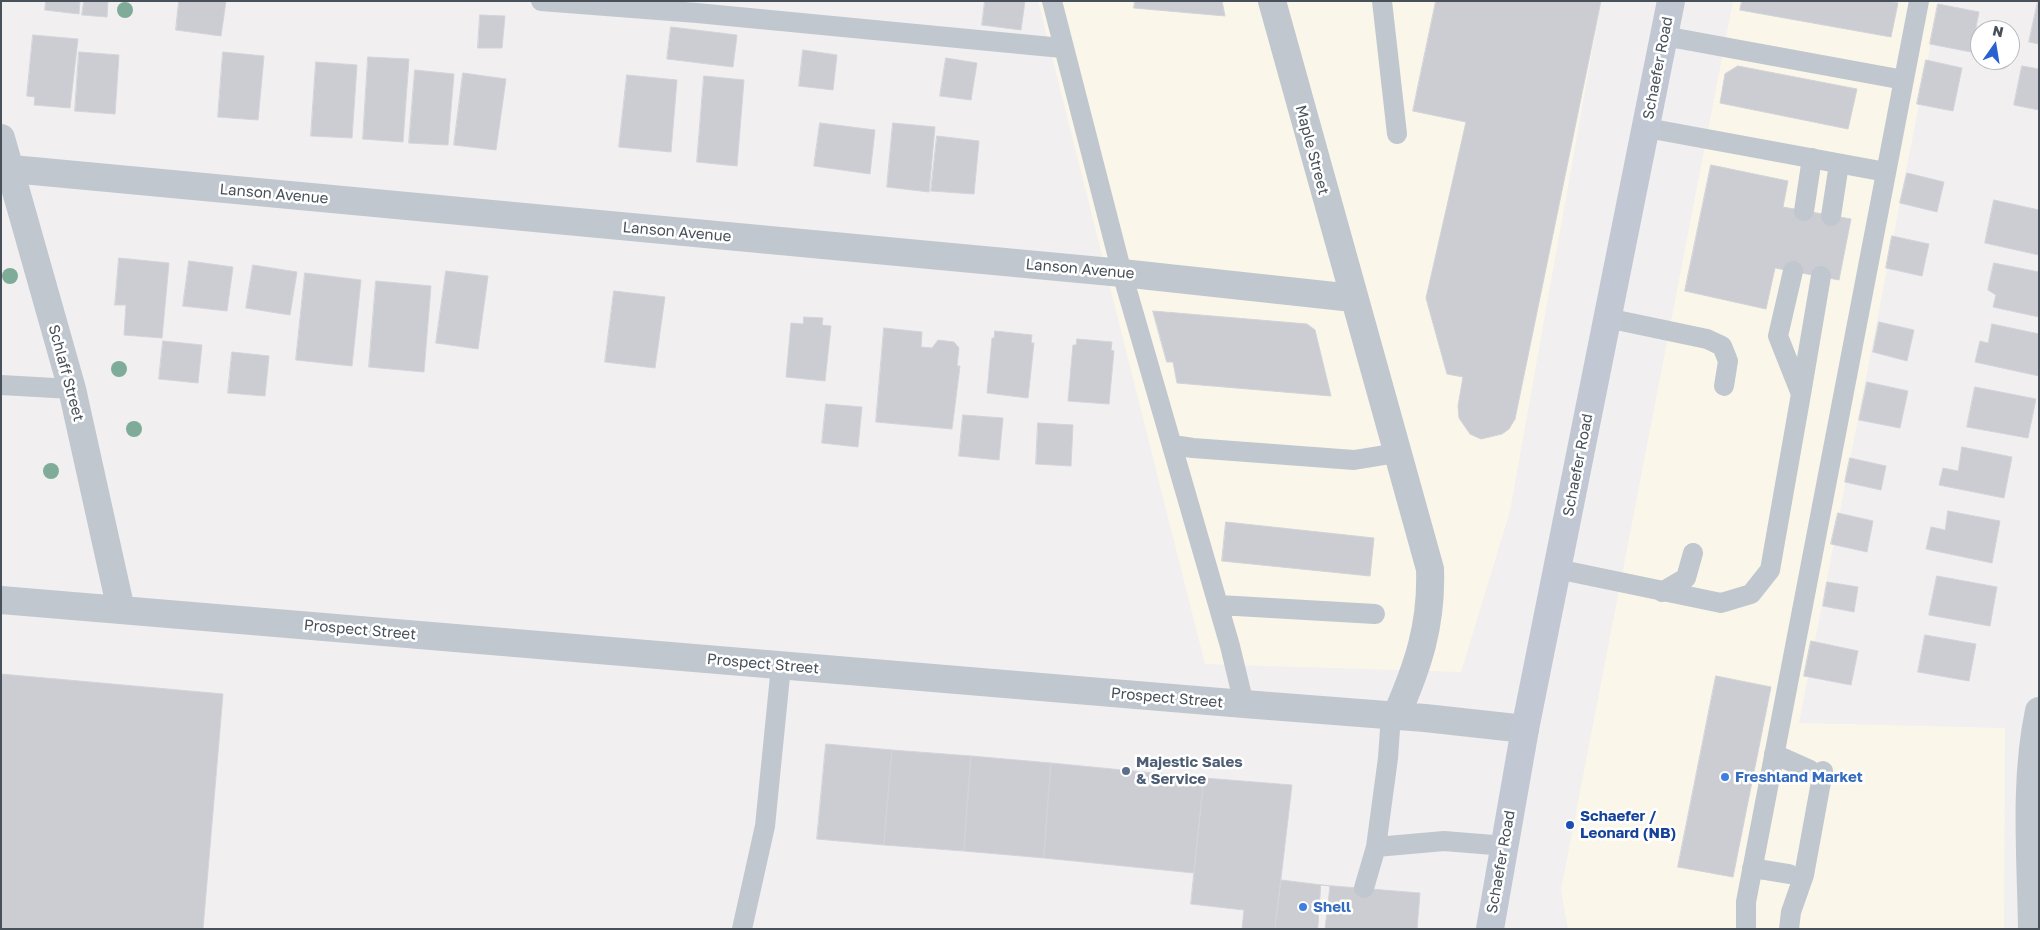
<!DOCTYPE html>
<style>
body{margin:0}
#map{position:relative;width:2040px;height:930px;overflow:hidden;background:#f1efef;font-family:"Golos Text",sans-serif}
canvas{display:block}
.frame{position:absolute;inset:0;border:2px solid #48505a;pointer-events:none}
.north{position:absolute;left:1970px;top:20px;width:50px;height:50px;box-sizing:border-box;background:#fff;border:1px solid #b6b9bd;border-radius:50%;rotate:13deg;font-size:14px;font-weight:700;line-height:20px;text-align:center;color:#48505a}
.north::after{content:'';display:block;margin:auto;width:18px;height:22px;background:#2a61d0;clip-path:polygon(50% 0,100% 100%,50% 72%,0 100%)}
</style>
<div id="map">
<canvas width="2040" height="930"></canvas>
<div class="frame"></div>
<div class="north">N</div>
</div>
<script>
const ctx = document.querySelector('canvas').getContext('2d');
ctx.lineJoin = 'round';
function paint(path, color) {
  ctx.fillStyle = color;
  ctx.fill(path, 'evenodd');
}
function trace(path, color, width, dash) {
  ctx.strokeStyle = color;
  ctx.lineWidth = width;
  ctx.lineCap = dash ? 'butt' : 'round';
  ctx.setLineDash(dash || []);
  ctx.stroke(path);
}
function write(font, color, halo, rows, align = 'center') {
  ctx.font = font + ' "Golos Text",sans-serif';
  ctx.lineWidth = 5;
  ctx.setLineDash([]);
  ctx.textBaseline = 'middle';
  ctx.strokeStyle = halo;
  ctx.fillStyle = color;
  for (const [text, x, y, turn = 0] of rows) {
    ctx.save();
    ctx.translate(x, y);
    ctx.rotate((+turn || 0) * Math.PI / 180);
    ctx.textAlign = isNaN(turn) ? turn : align;
    if (halo) ctx.strokeText(text, 0, 0);
    ctx.fillText(text, 0, 0);
    ctx.restore();
  }
}
const commercial = new Path2D(`
 M 1038,1 L 1601,1 L 1510,511 L 1461,672 L 1205,664 Z
 M 1733,1 L 1939,1 L 1799,723 L 2005,728 L 2004,929 L 1568,929 L 1561,890 Z`);
const building = new Path2D(`
 M 46,1 L 80,1 L 79,14 L 45,10 Z
 M 84,1 L 108,1 L 107,17 L 82,15 Z
 M 179,1 L 226,1 L 221,36 L 176,30 Z
 M 985,1 L 1025,1 L 1021,30 L 982,25 Z
 M 1135,1 L 1222,1 L 1225,16 L 1134,8 Z
 M 1436,1 L 1601,1 L 1515,419 L 1509,429 L 1502,434 L 1481,439 L 1470,434 L 1459,418 L 1458,406 L 1463,377 L 1447,374 L 1426,298 L 1466,122 L 1413,111 Z
 M 1742,1 L 1888,1 L 1898,3 L 1891,37 L 1740,10 Z
 M 2038,1 L 2039,1 L 2039,44 L 2029,42 Z
 M 1938,4 L 1979,12 L 1971,52 L 1930,44 Z
 M 480,15 L 505,16 L 502,48 L 478,48 Z
 M 671,27 L 737,35 L 733,67 L 667,59 Z
 M 33,35 L 78,39 L 70,108 L 34,105 L 35,97 L 27,96 Z
 M 803,50 L 837,55 L 833,90 L 799,86 Z
 M 79,52 L 119,55 L 115,114 L 75,111 Z
 M 223,52 L 264,56 L 258,120 L 218,117 Z
 M 368,57 L 409,59 L 403,142 L 363,139 Z
 M 946,58 L 977,63 L 971,100 L 940,96 Z
 M 1926,60 L 1962,68 L 1953,111 L 1917,104 Z
 M 316,62 L 357,65 L 352,138 L 311,136 Z
 M 1738,66 L 1857,89 L 1848,129 L 1720,103 L 1725,74 Z
 M 2022,66 L 2039,69 L 2039,110 L 2014,105 Z
 M 415,70 L 454,74 L 448,145 L 409,143 Z
 M 463,73 L 506,79 L 496,150 L 454,145 Z
 M 627,75 L 677,80 L 671,152 L 619,147 Z
 M 704,76 L 744,80 L 737,166 L 697,162 Z
 M 820,123 L 875,130 L 870,174 L 814,166 Z
 M 893,123 L 935,127 L 929,192 L 887,187 Z
 M 937,136 L 979,141 L 974,194 L 931,191 Z
 M 1711,165 L 1788,181 L 1783,207 L 1851,219 L 1839,280 L 1775,268 L 1766,309 L 1685,291 Z
 M 1907,173 L 1944,182 L 1937,212 L 1900,203 Z
 M 1994,200 L 2039,210 L 2039,255 L 1985,243 Z
 M 1892,236 L 1929,244 L 1922,276 L 1886,268 Z
 M 119,258 L 169,263 L 162,338 L 124,335 L 126,305 L 115,305 Z
 M 189,261 L 233,267 L 227,311 L 183,306 Z
 M 1994,263 L 2039,272 L 2039,317 L 1993,307 L 1996,295 L 1988,290 Z
 M 253,265 L 297,272 L 290,315 L 246,308 Z
 M 446,271 L 488,276 L 478,349 L 436,343 Z
 M 305,273 L 361,280 L 352,366 L 296,360 Z
 M 376,281 L 431,286 L 424,372 L 369,367 Z
 M 614,291 L 665,297 L 655,368 L 605,362 Z
 M 1153,311 L 1307,324 L 1315,330 L 1331,396 L 1177,383 L 1173,362 L 1167,362 Z
 M 804,317 L 823,318 L 822,325 L 831,326 L 825,381 L 786,377 L 791,323 L 803,324 Z
 M 1879,322 L 1914,330 L 1907,361 L 1873,352 Z
 M 1992,324 L 2039,334 L 2039,376 L 1975,362 L 1980,341 L 1988,343 Z
 M 884,328 L 922,332 L 921,347 L 932,348 L 938,340 L 954,342 L 959,348 L 957,366 L 960,366 L 952,429 L 876,422 Z
 M 995,331 L 1032,335 L 1031,343 L 1034,343 L 1028,398 L 987,393 L 992,338 L 994,338 Z
 M 1077,339 L 1112,342 L 1111,350 L 1114,351 L 1109,404 L 1068,401 L 1073,345 L 1076,345 Z
 M 163,341 L 202,345 L 198,383 L 159,379 Z
 M 232,352 L 269,356 L 265,396 L 228,393 Z
 M 1867,382 L 1908,391 L 1900,428 L 1859,420 Z
 M 1975,387 L 2036,399 L 2028,438 L 1967,427 Z
 M 826,404 L 862,407 L 858,447 L 822,443 Z
 M 963,415 L 1003,418 L 999,460 L 959,456 Z
 M 1038,423 L 1073,425 L 1071,466 L 1036,464 Z
 M 1962,447 L 2012,457 L 2004,498 L 1939,485 L 1943,468 L 1958,471 Z
 M 1850,458 L 1886,466 L 1881,490 L 1845,482 Z
 M 1948,511 L 2000,521 L 1992,563 L 1926,549 L 1931,527 L 1945,530 Z
 M 1838,513 L 1873,521 L 1867,552 L 1831,544 Z
 M 1226,522 L 1374,538 L 1370,576 L 1222,561 Z
 M 1937,576 L 1997,587 L 1990,626 L 1929,615 Z
 M 1827,582 L 1858,587 L 1854,612 L 1823,606 Z
 M 1925,635 L 1976,644 L 1969,681 L 1918,672 Z
 M 1811,641 L 1858,651 L 1851,685 L 1804,676 Z
 M 1,674 L 223,694 L 203,929 L 1,929 Z
 M 1716,676 L 1771,687 L 1733,877 L 1678,867 Z
 M 826,744 L 892,750 L 884,845 L 817,839 Z
 M 892,750 L 971,756 L 964,851 L 884,845 Z
 M 971,756 L 1051,763 L 1044,858 L 964,851 Z
 M 1051,763 L 1204,778 L 1194,873 L 1044,858 Z
 M 1204,778 L 1292,785 L 1275,929 L 1242,929 L 1244,910 L 1191,904 Z
 M 1281,880 L 1330,886 L 1325,929 L 1275,929 Z
 M 1321,885 L 1420,893 L 1417,929 L 1318,929 Z`);
const service = new Path2D(`
 M 541,1 L 697,13 L 1062,48
 M 1052,1 L 1122,273 L 1230,646 L 1244,704
 M 1382,1 L 1397,134
 M 1664,36 L 1904,80
 M 1647,128 L 1886,172
 M 1804,211 L 1812,158
 M 1831,216 L 1839,164
 M 1607,318 L 1707,339 L 1722,346 L 1728,361 L 1724,386
 M 1,385 L 72,389
 M 1801,394 L 1821,276
 M 1173,445 L 1193,448 L 1354,460 L 1397,453
 M 1557,569 L 1721,603 L 1751,594 L 1770,570 L 1801,394 L 1778,336 L 1793,271
 M 1662,592 L 1686,578 L 1693,553
 M 1219,605 L 1375,614
 M 1774,754 L 1810,770
 M 1376,847 L 1444,841 L 1506,846
 M 1752,868 L 1789,874
 M 1364,888 L 1376,847 L 1388,758 L 1391,715
 M 742,929 L 765,826 L 781,666
 M 1746,929 L 1746,902 L 1919,1
 M 1789,929 L 1791,912 L 1804,875 L 1823,771`);
const minor = new Path2D(`
 M 1272,1 L 1430,569 C 1432,625 1418,666 1396,716
 M 1,138 L 72,389 L 121,610
 M 1,168 L 1122,273 L 1353,298
 M 1,600 L 1244,704 L 1425,718 L 1525,729
 M 2032,929 C 2031,857 2024,782 2039,711`);
const secondary = new Path2D(`
 M 1490,929 L 1525,729 L 1671,1`);
const trees = [
 [125,10],
 [10,276],
 [119,369],
 [134,429],
 [51,471]
];
const markers = [
 [1126,771,5,"#5c6f8a"],
 [1725,777,5,"#3f7fe0"],
 [1570,825,5,"#1a4fb4"],
 [1303,907,5,"#3f7fe0"]
];
const streetNames = [
 ["Schaefer Road",1658,68,-79],
 ["Maple Street",1312,150,75],
 ["Lanson Avenue",274,194,5],
 ["Lanson Avenue",677,232,5],
 ["Lanson Avenue",1080,269,5],
 ["Schlaff Street",66,373,75],
 ["Schaefer Road",1578,465,-79],
 ["Prospect Street",360,630,5],
 ["Prospect Street",763,664,5],
 ["Prospect Street",1167,698,5],
 ["Schaefer Road",1501,862,-80]
];
const serviceNames = [
 ["Majestic Sales",1136,762],
 ["& Service",1136,779]
];
const shopNames = [
 ["Freshland Market",1735,777],
 ["Shell",1313,907]
];
const transitNames = [
 ["Schaefer /",1580,816],
 ["Leonard (NB)",1580,833]
];
paint(commercial, '#faf7ea');
paint(building, '#cccdd3');
trace(building, '#d3d4da', 1);
trace(service, '#c0c7cf', 20);
trace(minor, '#c0c7cf', 28);
trace(secondary, '#c1c8d4', 28);
ctx.fillStyle = '#7eac99';
for (const [x, y] of trees) {
  ctx.beginPath();
  ctx.arc(x, y, 8, 0, 2 * Math.PI);
  ctx.fill();
}
for (const [x, y, r, color] of markers) {
  const dot = new Path2D();
  dot.arc(x, y, r, 0, 2 * Math.PI);
  ctx.fillStyle = color;
  ctx.fill(dot);
  trace(dot, '#fff', 2);
}
write('15px', '#48505a', '#fff', streetNames);
write('bold 15px', '#4e5e75', '#fff', serviceNames, 'left');
write('bold 15px', '#366cbe', '#fff', shopNames, 'left');
write('bold 15px', '#164399', '#fff', transitNames, 'left');
</script>
